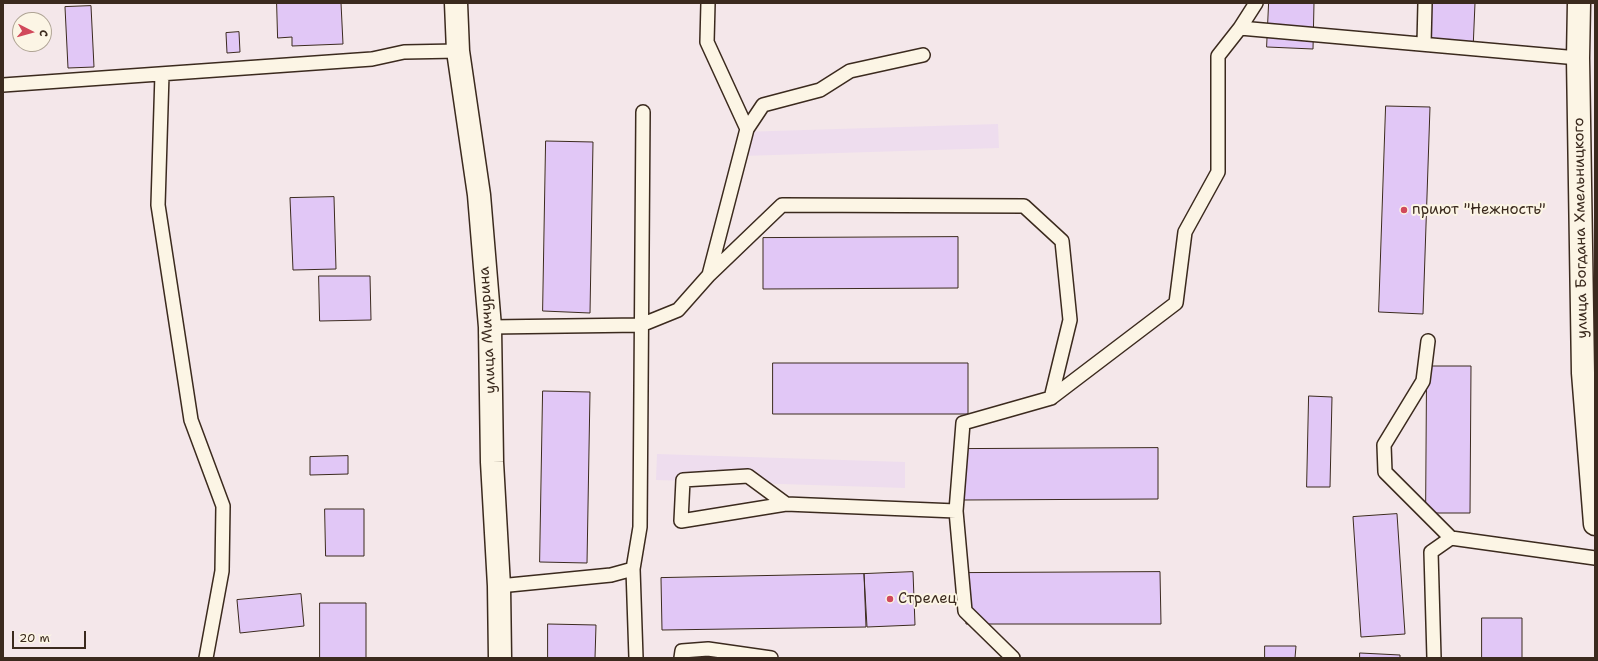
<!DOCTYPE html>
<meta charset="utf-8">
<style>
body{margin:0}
#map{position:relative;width:1598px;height:661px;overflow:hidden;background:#f4e7ea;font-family:"Shantell Sans",sans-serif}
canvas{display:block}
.frame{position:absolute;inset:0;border:4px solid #3b2a1e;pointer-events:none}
.north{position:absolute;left:12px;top:12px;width:40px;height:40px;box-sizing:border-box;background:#fcf5e5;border:1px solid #afa495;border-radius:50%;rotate:96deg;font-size:11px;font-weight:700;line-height:16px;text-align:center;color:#3b2a1e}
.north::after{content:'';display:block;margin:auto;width:14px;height:18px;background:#d1495b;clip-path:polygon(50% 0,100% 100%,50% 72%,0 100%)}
.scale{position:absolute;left:12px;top:631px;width:74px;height:18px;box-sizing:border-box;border:2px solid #3b2a1e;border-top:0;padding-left:5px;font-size:12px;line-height:14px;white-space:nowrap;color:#3b2a1e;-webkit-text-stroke:3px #fcf5e5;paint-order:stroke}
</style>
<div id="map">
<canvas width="1598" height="661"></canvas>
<div class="frame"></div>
<div class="north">С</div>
<div class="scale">20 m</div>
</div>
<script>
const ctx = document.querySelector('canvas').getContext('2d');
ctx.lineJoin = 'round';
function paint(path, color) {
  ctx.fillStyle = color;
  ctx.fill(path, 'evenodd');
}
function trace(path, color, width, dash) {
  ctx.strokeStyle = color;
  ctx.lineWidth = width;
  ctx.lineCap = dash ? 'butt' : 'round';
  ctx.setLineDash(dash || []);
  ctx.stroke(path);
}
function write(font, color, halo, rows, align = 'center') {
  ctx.font = font + ' "Shantell Sans",sans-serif';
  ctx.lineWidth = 4;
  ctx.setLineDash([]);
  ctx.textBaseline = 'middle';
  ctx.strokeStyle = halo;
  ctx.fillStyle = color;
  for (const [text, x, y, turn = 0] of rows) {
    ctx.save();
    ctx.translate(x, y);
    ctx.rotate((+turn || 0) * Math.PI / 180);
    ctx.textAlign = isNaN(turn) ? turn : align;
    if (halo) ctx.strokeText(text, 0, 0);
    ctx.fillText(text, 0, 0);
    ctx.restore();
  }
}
const built = new Path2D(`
 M 998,124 L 999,148 L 742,156 L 741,132 Z
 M 657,454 L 905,462 L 905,488 L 656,480 Z`);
const building = new Path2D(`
 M 277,3 L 341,3 L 343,44 L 292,46 L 292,37 L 278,38 Z
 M 1269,3 L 1314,3 L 1313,49 L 1267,47 Z
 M 1430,3 L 1475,3 L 1473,50 L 1428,48 Z
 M 91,6 L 94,67 L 68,68 L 65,7 Z
 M 239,32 L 240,52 L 227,53 L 226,33 Z
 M 1386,106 L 1430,107 L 1423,314 L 1379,312 Z
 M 546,141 L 593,142 L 590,313 L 543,311 Z
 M 334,197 L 336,269 L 293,270 L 290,198 Z
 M 958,237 L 958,288 L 763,289 L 763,238 Z
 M 319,276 L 370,276 L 371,320 L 320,321 Z
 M 773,363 L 968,363 L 968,414 L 773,414 Z
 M 1427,366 L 1471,366 L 1470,513 L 1426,513 Z
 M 543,391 L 590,392 L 587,563 L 540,562 Z
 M 1309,396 L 1332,397 L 1330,487 L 1307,487 Z
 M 1158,448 L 1158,499 L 963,500 L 963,449 Z
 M 348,456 L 348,474 L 310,475 L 310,457 Z
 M 325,509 L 364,509 L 364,556 L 326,556 Z
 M 1397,514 L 1405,634 L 1361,637 L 1353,517 Z
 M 913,572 L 915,625 L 867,627 L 864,574 Z
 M 1160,572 L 1161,624 L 966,624 L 966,573 Z
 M 864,574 L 866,627 L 662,630 L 661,578 Z
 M 301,594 L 304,626 L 240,633 L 237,600 Z
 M 320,603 L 366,603 L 366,658 L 320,658 Z
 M 1482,618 L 1522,618 L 1522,658 L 1482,658 Z
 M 548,624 L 596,625 L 595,658 L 548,658 Z
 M 1265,646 L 1296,646 L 1295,658 L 1265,658 Z
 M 1360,653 L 1400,655 L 1400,658 L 1360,658 Z`);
const lane = new Path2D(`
 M 708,3 L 707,42 L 747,129
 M 1240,28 L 1256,3
 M 1424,44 L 1425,3
 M 162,74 L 158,205 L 191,420 L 223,506 L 222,571 L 206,658
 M 3,85 L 372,59 L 404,52 L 458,51
 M 709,275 L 782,205 L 1024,206 L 1062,241 L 1070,320 L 1051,398 L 963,423 L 956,511 L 965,611 L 1013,658
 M 490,327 L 641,325 L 678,310 L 709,275 L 747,129 L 763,105 L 820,90 L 850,71 L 923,55
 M 1428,341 L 1423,381 L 1384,445 L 1385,472 L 1451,538
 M 1051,398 L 1176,303 L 1185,232 L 1218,172 L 1218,56 L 1240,28 L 1578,58
 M 786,504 L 748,476 L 683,480 L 681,521 L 786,504 L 956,511
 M 633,569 L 636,658
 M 499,586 L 611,575 L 633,569 L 640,527 L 643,112
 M 681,658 L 682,651 L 708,649 L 771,658
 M 1434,658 L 1431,552 L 1451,538 L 1595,558`);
const street = new Path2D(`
 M 456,3 L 458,51 L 479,195 L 490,327 L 492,462 L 499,586 L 500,658
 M 1579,3 L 1578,58 L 1583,373 L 1595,524`);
const markers = [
 [1404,210,4,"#d1495b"],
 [890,599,4,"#d1495b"]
];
const poiNames = [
 ["приют \"Нежность\"",1412,210],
 ["Стрелец",898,599]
];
const streetNames = [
 ["улица Богдана Хмельницкого",1581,228,-91],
 ["улица Мичурина",488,330,-93]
];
paint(built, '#ede');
paint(building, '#e1c7f6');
trace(building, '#3b2a1e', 1);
trace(lane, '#3b2a1e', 16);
trace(street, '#3b2a1e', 25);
trace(lane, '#fcf5e5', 13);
trace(street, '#fcf5e5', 22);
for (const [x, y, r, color] of markers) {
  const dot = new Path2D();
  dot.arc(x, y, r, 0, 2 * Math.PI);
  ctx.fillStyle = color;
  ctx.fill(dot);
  trace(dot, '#fcf5e5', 1.5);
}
write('15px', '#3b2a1e', '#fcf5e5', poiNames, 'left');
write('15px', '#3b2a1e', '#fcf5e5', streetNames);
</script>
